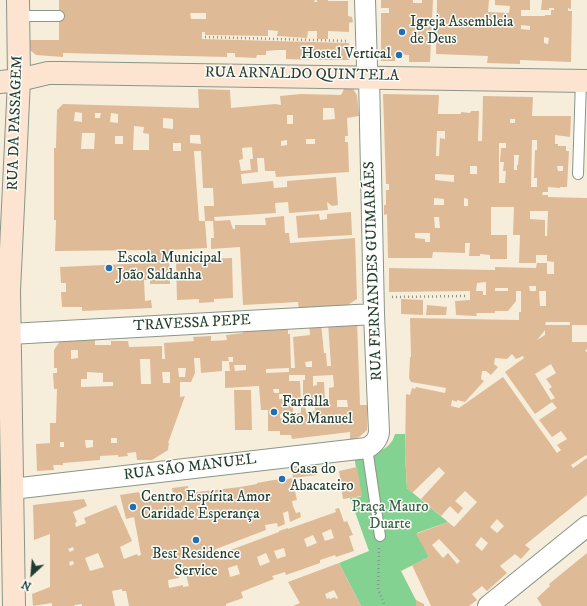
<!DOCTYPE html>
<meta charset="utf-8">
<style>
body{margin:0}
#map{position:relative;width:587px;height:606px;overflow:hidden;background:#f6eedb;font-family:"IM FELL DW Pica",serif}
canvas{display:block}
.north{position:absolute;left:12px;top:554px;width:40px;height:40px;-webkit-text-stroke:3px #fdfcf7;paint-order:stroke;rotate:206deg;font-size:11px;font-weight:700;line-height:16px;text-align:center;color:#1f3d34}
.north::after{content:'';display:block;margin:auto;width:14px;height:18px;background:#1f3d34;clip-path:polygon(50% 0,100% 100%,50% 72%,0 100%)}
</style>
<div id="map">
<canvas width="587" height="606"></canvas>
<div class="north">N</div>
</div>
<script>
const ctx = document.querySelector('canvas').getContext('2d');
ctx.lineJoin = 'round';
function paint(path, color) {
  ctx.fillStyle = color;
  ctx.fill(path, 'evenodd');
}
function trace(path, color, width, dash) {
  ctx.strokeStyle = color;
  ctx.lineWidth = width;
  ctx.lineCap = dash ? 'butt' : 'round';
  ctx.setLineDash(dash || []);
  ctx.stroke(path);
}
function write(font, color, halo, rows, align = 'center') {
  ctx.font = font + ' "IM FELL DW Pica",serif';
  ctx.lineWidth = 3;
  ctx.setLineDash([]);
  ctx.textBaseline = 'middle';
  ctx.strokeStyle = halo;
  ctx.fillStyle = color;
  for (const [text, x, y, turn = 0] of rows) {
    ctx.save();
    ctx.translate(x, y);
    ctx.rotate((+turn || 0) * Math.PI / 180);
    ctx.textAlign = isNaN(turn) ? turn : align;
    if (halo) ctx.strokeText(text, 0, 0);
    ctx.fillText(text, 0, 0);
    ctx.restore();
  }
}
const green = new Path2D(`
 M 395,434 L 405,434 L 405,453 L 407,488 L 448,522 L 417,533 L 429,557 L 401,571 L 419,606 L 361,606 L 339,563 L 369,551 L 350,498 L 361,497 L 354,456 C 371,453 390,453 395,434 Z`);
const building = new Path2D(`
 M 59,0 L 315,0 L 314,2 L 317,2 L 317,0 L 328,0 L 328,1 L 348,1 L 348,16 L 352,17 L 353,22 L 349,23 L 349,32 L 328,31 L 328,39 L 317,39 L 317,31 L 308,31 L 307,38 L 277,36 L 278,31 L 268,30 L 268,36 L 205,35 L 205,32 L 202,32 L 202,39 L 349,43 L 350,60 L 319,60 L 319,49 L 318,49 L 318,54 L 313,53 L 312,60 L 286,59 L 286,50 L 278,50 L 266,51 L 266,55 L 257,55 L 256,58 L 235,57 L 235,53 L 227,53 L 227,57 L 63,53 L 63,57 L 36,55 L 30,50 L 30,40 L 59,40 ZM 190,13 L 206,13 L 206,19 L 191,19 Z
 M 381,0 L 413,0 L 413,3 L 422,3 L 422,0 L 433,0 L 430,62 L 409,62 L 409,55 L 395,54 L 395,61 L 381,61 L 381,13 L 389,13 L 389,8 L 381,8 Z
 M 437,0 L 489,0 L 488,12 L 509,13 L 510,6 L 495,5 L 495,0 L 530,0 L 530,10 L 521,10 L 521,16 L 545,16 L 545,15 L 551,15 L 551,10 L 554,10 L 554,8 L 549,8 L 549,10 L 541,10 L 542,0 L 571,0 L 571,9 L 568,8 L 568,11 L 572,11 L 571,62 L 520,60 L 520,64 L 487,63 L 488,56 L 436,54 ZM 521,25 L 530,26 L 530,30 L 521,29 ZM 544,37 L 549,38 L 548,44 L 544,43 Z
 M 345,87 L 353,89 L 357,95 L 359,116 L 347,118 L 348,136 L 345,136 L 345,142 L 348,142 L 349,172 L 276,177 L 275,171 L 265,171 L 264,158 L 257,158 L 258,172 L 241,174 L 242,184 L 273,181 L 274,188 L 287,187 L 287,181 L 336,177 L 338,205 L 332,206 L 327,202 L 328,210 L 289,213 L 288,202 L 275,203 L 276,213 L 214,217 L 215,221 L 230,220 L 233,229 L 235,229 L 235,225 L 266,225 L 265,218 L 284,216 L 285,233 L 289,233 L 290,243 L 355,238 L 357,299 L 346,306 L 299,309 L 298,302 L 243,305 L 240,247 L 211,249 L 211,238 L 214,238 L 213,221 L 205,221 L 204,206 L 214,206 L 213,188 L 203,188 L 201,151 L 194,151 L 199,221 L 205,221 L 207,248 L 169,250 L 170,284 L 150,284 L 150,280 L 144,280 L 145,301 L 151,300 L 152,308 L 82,311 L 82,307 L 62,307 L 61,292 L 66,292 L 66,283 L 61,283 L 60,267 L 149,263 L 149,250 L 55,251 L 56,220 L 54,220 L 54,148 L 56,148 L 57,110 L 63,104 L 199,108 L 198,89 L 230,90 L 231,108 L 275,104 L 281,105 L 280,96 L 301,94 L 341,95 ZM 323,108 L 334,108 L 335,119 L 323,120 ZM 75,112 L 82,113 L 82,122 L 74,121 ZM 95,113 L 101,113 L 100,118 L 95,118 ZM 111,113 L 118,114 L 118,123 L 110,122 ZM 287,115 L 293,115 L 293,124 L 287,124 ZM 163,118 L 173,119 L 173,129 L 163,128 ZM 134,126 L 144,127 L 143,133 L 149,134 L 149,150 L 133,150 ZM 82,133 L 95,133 L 94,149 L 81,149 ZM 190,135 L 200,135 L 201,144 L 190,143 ZM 115,136 L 123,136 L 123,144 L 115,144 ZM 306,139 L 315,139 L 315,144 L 306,144 ZM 287,140 L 287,145 L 281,146 L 281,141 ZM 173,143 L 181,143 L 181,151 L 173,151 ZM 252,147 L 253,159 L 250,159 L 251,170 L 241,171 L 239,160 L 243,159 L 242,148 Z
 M 383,94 L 439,95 L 438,114 L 461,114 L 461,112 L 470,113 L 471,111 L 479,111 L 478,141 L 482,141 L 483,96 L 533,97 L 532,116 L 571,116 L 570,137 L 555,135 L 555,144 L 558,144 L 558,146 L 566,146 L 566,151 L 569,151 L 567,187 L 560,187 L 560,188 L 548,187 L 548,192 L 543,192 L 542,195 L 548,195 L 548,197 L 587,198 L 587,325 L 572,325 L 572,342 L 587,342 L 587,349 L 585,351 L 587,352 L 587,456 L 586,455 L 571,465 L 573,468 L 587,458 L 587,495 L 525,545 L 530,549 L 521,559 L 515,554 L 500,566 L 507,573 L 487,591 L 482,586 L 472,594 L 477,600 L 469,606 L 431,606 L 412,565 L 429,557 L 416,534 L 448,522 L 454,527 L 477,502 L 465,491 L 455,501 L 463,508 L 458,514 L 450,506 L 441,516 L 421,499 L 445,473 L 439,467 L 412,493 L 407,488 L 405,453 L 406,394 L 410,395 L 412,388 L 415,389 L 416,387 L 445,393 L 446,388 L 411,382 L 409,378 L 410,357 L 411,357 L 410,318 L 519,320 L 519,312 L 521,312 L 521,291 L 516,291 L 516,301 L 508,311 L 495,311 L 495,313 L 476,313 L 477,316 L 456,315 L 455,301 L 470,300 L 470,291 L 389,292 L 389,268 L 495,270 L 495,267 L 536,268 L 537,263 L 547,263 L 547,274 L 554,274 L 554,262 L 547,261 L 547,255 L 536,255 L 536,263 L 519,263 L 520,235 L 513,235 L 514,207 L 491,207 L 491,235 L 507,235 L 507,259 L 490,259 L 490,255 L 480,254 L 480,256 L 469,256 L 470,243 L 465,243 L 465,253 L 433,252 L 432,258 L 388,258 L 387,214 L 384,215 L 384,205 L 386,205 L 386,190 L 389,190 L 389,184 L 386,184 ZM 510,119 L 515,119 L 515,123 L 510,123 ZM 437,131 L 445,131 L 445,139 L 440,138 L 439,156 L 436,156 ZM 532,140 L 537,140 L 537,150 L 535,150 L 534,178 L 537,178 L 537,187 L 531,187 ZM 499,143 L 506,143 L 506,148 L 501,148 L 500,162 L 504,162 L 503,171 L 506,171 L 505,183 L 499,183 ZM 514,155 L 519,155 L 518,165 L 517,165 L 517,170 L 514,170 ZM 470,166 L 477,166 L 477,174 L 470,174 ZM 557,166 L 563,166 L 563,171 L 558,171 ZM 435,174 L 454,175 L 454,182 L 435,180 ZM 434,198 L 444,199 L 444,205 L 434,205 ZM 464,198 L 468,199 L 468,206 L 464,206 ZM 530,211 L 548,211 L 547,236 L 545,236 L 545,220 L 530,219 ZM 434,217 L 439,217 L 440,228 L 435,228 ZM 415,233 L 430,233 L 430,242 L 425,242 L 425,239 L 415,238 ZM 486,282 L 486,295 L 483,295 L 483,291 L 476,291 L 477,283 ZM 529,286 L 536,286 L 536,291 L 530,291 ZM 495,288 L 508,288 L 508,291 L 495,291 ZM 539,291 L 546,291 L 546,306 L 540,306 ZM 546,322 L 570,322 L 570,325 L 545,325 ZM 545,330 L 545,335 L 537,340 ZM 512,354 L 516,359 L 523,356 L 524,358 L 505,372 L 535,414 L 552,402 L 557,408 L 539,420 L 552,437 L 561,431 L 567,439 L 557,445 L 561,450 L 557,453 L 503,377 L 459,408 L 451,406 L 452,400 L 457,402 L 457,400 L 465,402 L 484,381 L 481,379 L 482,371 L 486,371 L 491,375 L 498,367 L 494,364 L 495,358 L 507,359 ZM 551,364 L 556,373 L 546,379 L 552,387 L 549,389 L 555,398 L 551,400 L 535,374 ZM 497,519 L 504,526 L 497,533 L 490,527 ZM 481,537 L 488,543 L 482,551 L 475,545 ZM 439,539 L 460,561 L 457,564 L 448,553 L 443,558 L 432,545 Z
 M 351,212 L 352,235 L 298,238 L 296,216 L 319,214 L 320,220 L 327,219 L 327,214 Z
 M 232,258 L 233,298 L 214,299 L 214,302 L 199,303 L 199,299 L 177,300 L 176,260 Z
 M 401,299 L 423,300 L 423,315 L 401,314 Z
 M 427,305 L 447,307 L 446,315 L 426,315 Z
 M 357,321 L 360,405 L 367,405 L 367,430 L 359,437 L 350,440 L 350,432 L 292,439 L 291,435 L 280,435 L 280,431 L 268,431 L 268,410 L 261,410 L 259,386 L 225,388 L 225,371 L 230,371 L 229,362 L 233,362 L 233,357 L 228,357 L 229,361 L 222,361 L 222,371 L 201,373 L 200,358 L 194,358 L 195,373 L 191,382 L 180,382 L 180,397 L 185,396 L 168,443 L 169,443 L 168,450 L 152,460 L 137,460 L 136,452 L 127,453 L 128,456 L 118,457 L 118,455 L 100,456 L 100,460 L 63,463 L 63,465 L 53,465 L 54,470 L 37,471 L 36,444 L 50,443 L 50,423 L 56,423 L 57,389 L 54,389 L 53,373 L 57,373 L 57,368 L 54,368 L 54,350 L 60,341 L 95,340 L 95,345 L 111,345 L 111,341 L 128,341 L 129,347 L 162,346 L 162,359 L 165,359 L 164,343 L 194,341 L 193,337 L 211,336 L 211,341 L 227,340 L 226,335 L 243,333 L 242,328 L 288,324 L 288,334 L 290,334 L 291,368 L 295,368 L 293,337 L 310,335 L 309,323 L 321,323 L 324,353 L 326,353 L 327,366 L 331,366 L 328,323 ZM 71,350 L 78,350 L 78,358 L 71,359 ZM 140,359 L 150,359 L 151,384 L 141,384 ZM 312,361 L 312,367 L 306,367 L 305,362 ZM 234,365 L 246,365 L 246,370 L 235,371 ZM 178,368 L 186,368 L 185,377 L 179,377 ZM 289,368 L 289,372 L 266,373 L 266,369 ZM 87,372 L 103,373 L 103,382 L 113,382 L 113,386 L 81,387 L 81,379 L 87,379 ZM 162,372 L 170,372 L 170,383 L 163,383 ZM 289,375 L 305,375 L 305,380 L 303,380 L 303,400 L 301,401 L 300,381 L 289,381 ZM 333,375 L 334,387 L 329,388 L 329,400 L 325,401 L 324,382 L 317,382 L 317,385 L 313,386 L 313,376 ZM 273,389 L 279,389 L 279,394 L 285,394 L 285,399 L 279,399 L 279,393 L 274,393 ZM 337,400 L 347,400 L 348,407 L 337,407 ZM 293,403 L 301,403 L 301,413 L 293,413 ZM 305,405 L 315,405 L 315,411 L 306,412 ZM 280,414 L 285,414 L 286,418 L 280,418 ZM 111,438 L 117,438 L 117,443 L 111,443 ZM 85,440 L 93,440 L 93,447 L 86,448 ZM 60,442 L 64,442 L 64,447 L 60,447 Z
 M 234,390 L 251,390 L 252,430 L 235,430 Z
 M 316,466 L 317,475 L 293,478 L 292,469 Z
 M 357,467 L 362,496 L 343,499 L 339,471 Z
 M 292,478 L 297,500 L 292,501 L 293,506 L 296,513 L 300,512 L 301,517 L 290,522 L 288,511 L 283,513 L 285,524 L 278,527 L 277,523 L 265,525 L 266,530 L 216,549 L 217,555 L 279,532 L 279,531 L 288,528 L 288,529 L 336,512 L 335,509 L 339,508 L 344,522 L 347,521 L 353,535 L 349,536 L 354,551 L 336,557 L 335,555 L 320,560 L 320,563 L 286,575 L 285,572 L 272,576 L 274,579 L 241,592 L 243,598 L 226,604 L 226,606 L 129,606 L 126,591 L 122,591 L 122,589 L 112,591 L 115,606 L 82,606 L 82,604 L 74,605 L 75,606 L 52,606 L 52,603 L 33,606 L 32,594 L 50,587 L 50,534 L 34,540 L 33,505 L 84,499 L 87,506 L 73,512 L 77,522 L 75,523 L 76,527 L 86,523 L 84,518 L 116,505 L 132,541 L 120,547 L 124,559 L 137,554 L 138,556 L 141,555 L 134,517 L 126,519 L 120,495 L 139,492 L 141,499 L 153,497 L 153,494 L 162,493 L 162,496 L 173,494 L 172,488 L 188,486 L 189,493 L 240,487 L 257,484 L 257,483 L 268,481 L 280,479 L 280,481 ZM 331,529 L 334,538 L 325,541 L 322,533 ZM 313,535 L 317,543 L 307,547 L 304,539 ZM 73,547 L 74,550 L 70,552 L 68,549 ZM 284,548 L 286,556 L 277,559 L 274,551 ZM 98,553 L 104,567 L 90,571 L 85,558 ZM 266,553 L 270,562 L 260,566 L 257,557 ZM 73,561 L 74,564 L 70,566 L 69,562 ZM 237,565 L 240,574 L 230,577 L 228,568 ZM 184,567 L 189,586 L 183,587 L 183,585 L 169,588 L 168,580 L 179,578 L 178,570 Z
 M 587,553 L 587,606 L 542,606 L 537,598 L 550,586 L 549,584 Z
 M 339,563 L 361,606 L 293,606 L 300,603 L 288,582 ZM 334,590 L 338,598 L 336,599 L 335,597 L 330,599 L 329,598 L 327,599 L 325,594 Z
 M 416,600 L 424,604 L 424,606 L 416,606 Z`);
const path = new Path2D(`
 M 205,37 L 349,41
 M 392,297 L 466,296
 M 379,548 L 378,589 L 385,606`);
const lane = new Path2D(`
 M 19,16 L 59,16
 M 578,174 L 581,81
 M 367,448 L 380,536`);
const street = new Path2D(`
 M 10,334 L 374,314
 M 12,489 L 367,448 C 374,444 378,440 379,432 L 374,314 L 369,76 L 367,67 L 365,0
 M 488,606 L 587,526`);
const secondary = new Path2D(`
 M 0,82 L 19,80 L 48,73 L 61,73 L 587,81
 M 14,606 L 9,291 L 19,80 L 18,0`);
const markers = [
 [402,32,4,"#1f6fb2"],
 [399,55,4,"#1f6fb2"],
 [109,268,4,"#1f6fb2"],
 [274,412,4,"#1f6fb2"],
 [282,479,4,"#1f6fb2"],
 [133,507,4,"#1f6fb2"],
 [196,540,4,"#1f6fb2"]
];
const poiNames = [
 ["Igreja Assembleia",410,23],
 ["de Deus",410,40],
 ["Hostel Vertical",391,55,"right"],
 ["Escola Municipal",117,259],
 ["João Saldanha",117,276],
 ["Farfalla",282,403],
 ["São Manuel",282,420],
 ["Casa do",290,470],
 ["Abacateiro",290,487],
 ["Centro Espírita Amor",141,498],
 ["Caridade Esperança",141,515],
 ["Best Residence",196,555,"center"],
 ["Service",196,572,"center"]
];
const streetNames = [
 ["RUA ARNALDO QUINTELA",302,75,1],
 ["RUA DA PASSAGEM",16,123,-88],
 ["RUA FERNANDES GUIMARÃES",374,271,-92],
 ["TRAVESSA PEPE",192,324,-3],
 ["RUA SÃO MANUEL",190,468,-7]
];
const parkNames = [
 ["Praça Mauro",390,508],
 ["Duarte",390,525]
];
paint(green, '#84d291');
paint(building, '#dfba97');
trace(lane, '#8a9688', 12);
trace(street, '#8a9688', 22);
trace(secondary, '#8a9688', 24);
trace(path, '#8a9688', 2.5, [1, 3]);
trace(lane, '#fff', 10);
trace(street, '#fff', 20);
trace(secondary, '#fde4d0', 22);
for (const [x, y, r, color] of markers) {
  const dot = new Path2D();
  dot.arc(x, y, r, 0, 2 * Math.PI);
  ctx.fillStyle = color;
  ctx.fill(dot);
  trace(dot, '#fdfcf7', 1.5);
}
write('15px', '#1f3d34', '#fdfcf7', poiNames, 'left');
write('15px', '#1f3d34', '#fdfcf7', streetNames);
write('15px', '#38624b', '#fdfcf7', parkNames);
</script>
